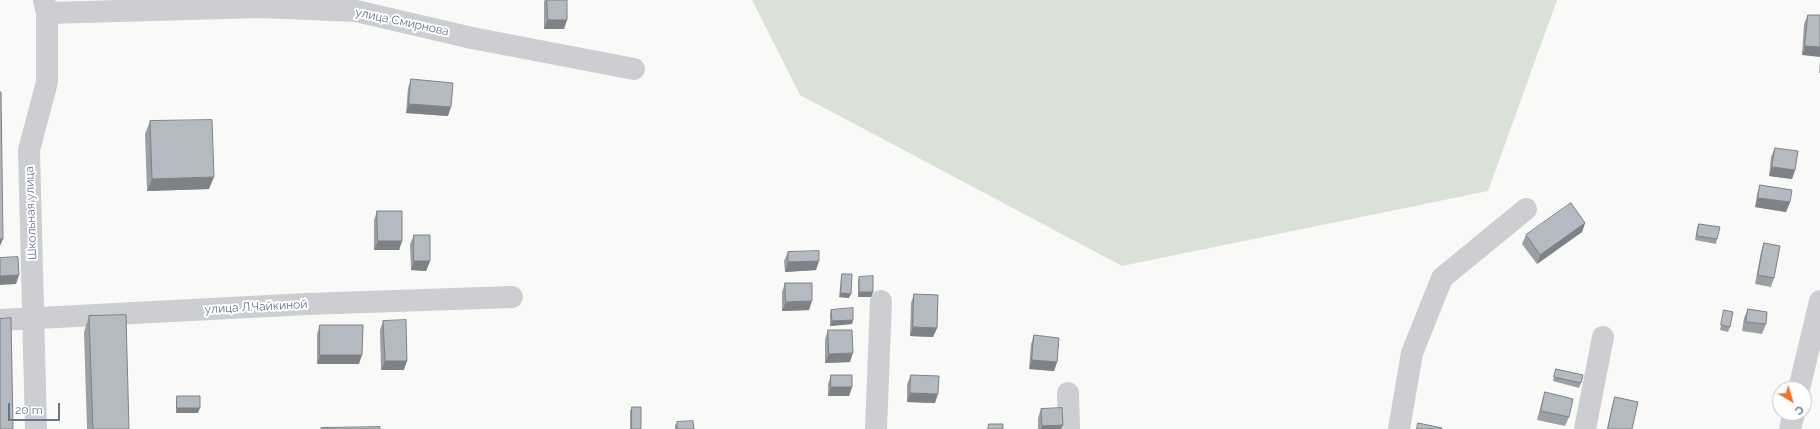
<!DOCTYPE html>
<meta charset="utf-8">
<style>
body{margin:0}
#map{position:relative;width:1820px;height:429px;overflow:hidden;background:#f9f9f7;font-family:Raleway,sans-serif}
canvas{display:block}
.north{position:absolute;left:1772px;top:381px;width:40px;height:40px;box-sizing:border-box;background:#fff;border:1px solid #c2c7d0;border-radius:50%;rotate:142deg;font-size:11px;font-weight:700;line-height:16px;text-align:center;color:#66748a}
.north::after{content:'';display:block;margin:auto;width:14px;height:18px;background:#f07120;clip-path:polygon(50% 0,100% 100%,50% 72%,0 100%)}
.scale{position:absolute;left:8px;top:403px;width:52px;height:18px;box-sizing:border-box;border:2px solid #66748a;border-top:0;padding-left:5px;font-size:12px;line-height:14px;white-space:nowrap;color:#66748a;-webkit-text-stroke:3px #fff;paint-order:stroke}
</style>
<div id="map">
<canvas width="1820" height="429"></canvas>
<div class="north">С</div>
<div class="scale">20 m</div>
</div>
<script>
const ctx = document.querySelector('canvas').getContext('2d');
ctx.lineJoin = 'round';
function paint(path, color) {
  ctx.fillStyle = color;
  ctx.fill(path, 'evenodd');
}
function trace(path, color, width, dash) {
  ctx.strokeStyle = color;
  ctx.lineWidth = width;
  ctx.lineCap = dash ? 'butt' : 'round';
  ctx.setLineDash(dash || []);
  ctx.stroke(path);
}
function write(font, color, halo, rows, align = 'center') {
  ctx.font = font + ' Raleway,sans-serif';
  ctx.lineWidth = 4;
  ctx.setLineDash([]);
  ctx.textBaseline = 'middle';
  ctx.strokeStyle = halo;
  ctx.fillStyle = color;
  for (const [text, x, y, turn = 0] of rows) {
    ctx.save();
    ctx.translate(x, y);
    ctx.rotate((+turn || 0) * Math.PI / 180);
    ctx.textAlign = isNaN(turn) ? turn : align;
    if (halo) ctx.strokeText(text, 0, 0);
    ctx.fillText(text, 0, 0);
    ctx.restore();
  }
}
const green = new Path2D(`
 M 752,0 L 1557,0 L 1488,191 L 1122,266 L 800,95 Z`);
const minor = new Path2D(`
 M 47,13 L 261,7 L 356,11 L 472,38 L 634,69
 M 0,320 L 307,304 L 512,297
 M 1799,389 L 1820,301
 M 1068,393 L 1069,429
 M 36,429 L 29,150 L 47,82 L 47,13 L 44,0
 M 876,429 L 881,301
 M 1399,429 L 1412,353 L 1442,278 L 1526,209
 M 1585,429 L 1603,337
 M 1790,429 L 1794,413`);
const wall = new Path2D(`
 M 545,0 L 567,0 L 564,29 L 544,29 L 544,1 Z
 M 1808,15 L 1820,15 L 1802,55 L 1804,24 Z
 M 1820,60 L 1820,73 L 1819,73 Z
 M 411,79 L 448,116 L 406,113 L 408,88 Z
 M 150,121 L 209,189 L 147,191 L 145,134 Z
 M 1775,148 L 1795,170 L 1792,179 L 1769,176 L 1771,157 Z
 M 1760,185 L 1790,202 L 1786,212 L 1755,207 L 1757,194 Z
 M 377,211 L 402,241 L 399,250 L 374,250 L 374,220 Z
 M 1585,223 L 1582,232 L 1537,264 L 1522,244 L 1526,235 Z
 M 1699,224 L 1717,239 L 1716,244 L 1695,240 L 1697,228 Z
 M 414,235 L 430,261 L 426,271 L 411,270 L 410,244 Z
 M 1764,243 L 1774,278 L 1771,287 L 1755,284 L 1761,252 Z
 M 788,252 L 816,270 L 785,272 L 784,261 Z
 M 842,274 L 849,298 L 839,297 L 841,278 Z
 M 859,277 L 873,292 L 871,297 L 858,297 L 858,281 Z
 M 785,283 L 809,310 L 782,311 L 782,292 Z
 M 914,294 L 937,328 L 933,337 L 910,336 L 911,303 Z
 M 1748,309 L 1766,324 L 1762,334 L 1742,331 L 1744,318 Z
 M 831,310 L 853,320 L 852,324 L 830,326 L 830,314 Z
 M 1724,310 L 1730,327 L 1728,332 L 1720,330 Z
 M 89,316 L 129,429 L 87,429 L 84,332 Z
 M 383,321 L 404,370 L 381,370 L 380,330 Z
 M 320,325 L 359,364 L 317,364 L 317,334 Z
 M 828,330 L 850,362 L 825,363 L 825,339 Z
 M 1034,335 L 1057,362 L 1054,371 L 1029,369 L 1031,344 Z
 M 1556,369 L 1581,383 L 1579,388 L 1553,381 Z
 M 831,375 L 852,387 L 849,396 L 828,396 L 828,384 Z
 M 911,375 L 935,403 L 907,402 L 907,384 Z
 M 1545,392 L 1569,417 L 1565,426 L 1537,420 L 1542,401 Z
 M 177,396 L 198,413 L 176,413 L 176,400 Z
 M 1615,397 L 1632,429 L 1607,429 L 1612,406 Z
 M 632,407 L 641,429 L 630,429 L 630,411 Z
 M 1041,409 L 1061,429 L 1038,429 L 1038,418 Z
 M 677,422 L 694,429 L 675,429 L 675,426 Z`);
const shadedWall = new Path2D(`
 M 548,20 L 567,20 L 564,29 L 544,29 Z
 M 1805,46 L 1820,47 L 1820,57 L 1802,55 Z
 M 409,104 L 451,107 L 448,116 L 406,113 Z
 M 1772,167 L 1795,170 L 1792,179 L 1769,176 Z
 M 214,177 L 209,189 L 147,191 L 152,179 Z
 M 1758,198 L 1790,202 L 1786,212 L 1755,207 Z
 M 1585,223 L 1582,232 L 1537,264 L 1540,255 Z
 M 0,239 L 3,239 L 0,246 Z
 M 378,241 L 402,241 L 399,250 L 374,250 Z
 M 414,261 L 430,261 L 426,271 L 411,270 Z
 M 819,261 L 816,270 L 785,272 L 788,262 Z
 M 19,275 L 16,284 L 0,285 L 0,276 Z
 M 859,292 L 873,292 L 871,297 L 858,297 Z
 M 841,293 L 851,294 L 849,298 L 839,297 Z
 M 812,301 L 809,310 L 782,311 L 786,302 Z
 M 853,320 L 852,324 L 830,326 L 832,321 Z
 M 913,327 L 937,328 L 933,337 L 910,336 Z
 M 853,353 L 850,362 L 825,363 L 829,354 Z
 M 320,355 L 362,355 L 359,364 L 317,364 Z
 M 1032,360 L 1057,362 L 1054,371 L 1029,369 Z
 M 385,361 L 407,361 L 404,370 L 381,370 Z
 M 831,387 L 852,387 L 849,396 L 828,396 Z
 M 910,393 L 938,394 L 935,403 L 907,402 Z
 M 177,408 L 200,408 L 198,413 L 176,413 Z
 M 1063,425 L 1061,429 L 1041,429 L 1042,426 Z`);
const building = new Path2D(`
 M 547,0 L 567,0 L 567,20 L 548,20 Z
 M 1808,15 L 1820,15 L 1820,47 L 1805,46 Z
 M 411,79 L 453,83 L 451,107 L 409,104 Z
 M 0,92 L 1,92 L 3,239 L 0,239 Z
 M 212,120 L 214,177 L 152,179 L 150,121 Z
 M 1775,148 L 1798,151 L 1795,170 L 1772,167 Z
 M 1760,185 L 1792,190 L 1790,202 L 1758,198 Z
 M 1571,203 L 1585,223 L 1540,255 L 1526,235 Z
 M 377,211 L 402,211 L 402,241 L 378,241 Z
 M 1699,224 L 1720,227 L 1717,239 L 1697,236 Z
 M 414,235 L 430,235 L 430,261 L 414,261 Z
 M 1764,243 L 1780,246 L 1774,278 L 1758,275 Z
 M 819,251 L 819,261 L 788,262 L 788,252 Z
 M 18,257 L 19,275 L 0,276 L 0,258 Z
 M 842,274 L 852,274 L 851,294 L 841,293 Z
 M 873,276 L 873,292 L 859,292 L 859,277 Z
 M 785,283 L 812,283 L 812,301 L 786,302 Z
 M 914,294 L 938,295 L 937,328 L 913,327 Z
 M 853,308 L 853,320 L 832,321 L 831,310 Z
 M 1748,309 L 1767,312 L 1766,324 L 1746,322 Z
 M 1724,310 L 1733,312 L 1730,327 L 1721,325 Z
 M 126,315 L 129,429 L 93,429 L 89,316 Z
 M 11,318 L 13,429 L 0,429 L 0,319 Z
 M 406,320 L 407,361 L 385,361 L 383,321 Z
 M 320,325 L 363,325 L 362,355 L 320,355 Z
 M 828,330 L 852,330 L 853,353 L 829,354 Z
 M 1034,335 L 1059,338 L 1057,362 L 1032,360 Z
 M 1556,369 L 1583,375 L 1581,383 L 1554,377 Z
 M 831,375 L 852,375 L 852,387 L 831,387 Z
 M 911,375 L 939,376 L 938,394 L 910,393 Z
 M 1545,392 L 1573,399 L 1569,417 L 1541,411 Z
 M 177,396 L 200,396 L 200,408 L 177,408 Z
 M 1615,397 L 1638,402 L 1632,429 L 1608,429 Z
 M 632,407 L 641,407 L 641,429 L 632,429 Z
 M 1062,408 L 1063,425 L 1042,426 L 1041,409 Z
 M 693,421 L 694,429 L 677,429 L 677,422 Z
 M 1418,423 L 1442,428 L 1442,429 L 1417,429 Z
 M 989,424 L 1003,424 L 1003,429 L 988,429 Z
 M 380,427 L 380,429 L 321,429 L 321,428 Z`);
const streetNames = [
 ["улица Смирнова",402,22,12],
 ["Школьная улица",31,213,-92],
 ["улица Л.Чайкиной",256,307,-3]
];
paint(green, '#dae2d7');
trace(minor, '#ccced2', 22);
paint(wall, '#9ba0a6');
paint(shadedWall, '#7e8287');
paint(building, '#b4bac1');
trace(building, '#7e8287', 1);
write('12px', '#66748a', '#fff', streetNames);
</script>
